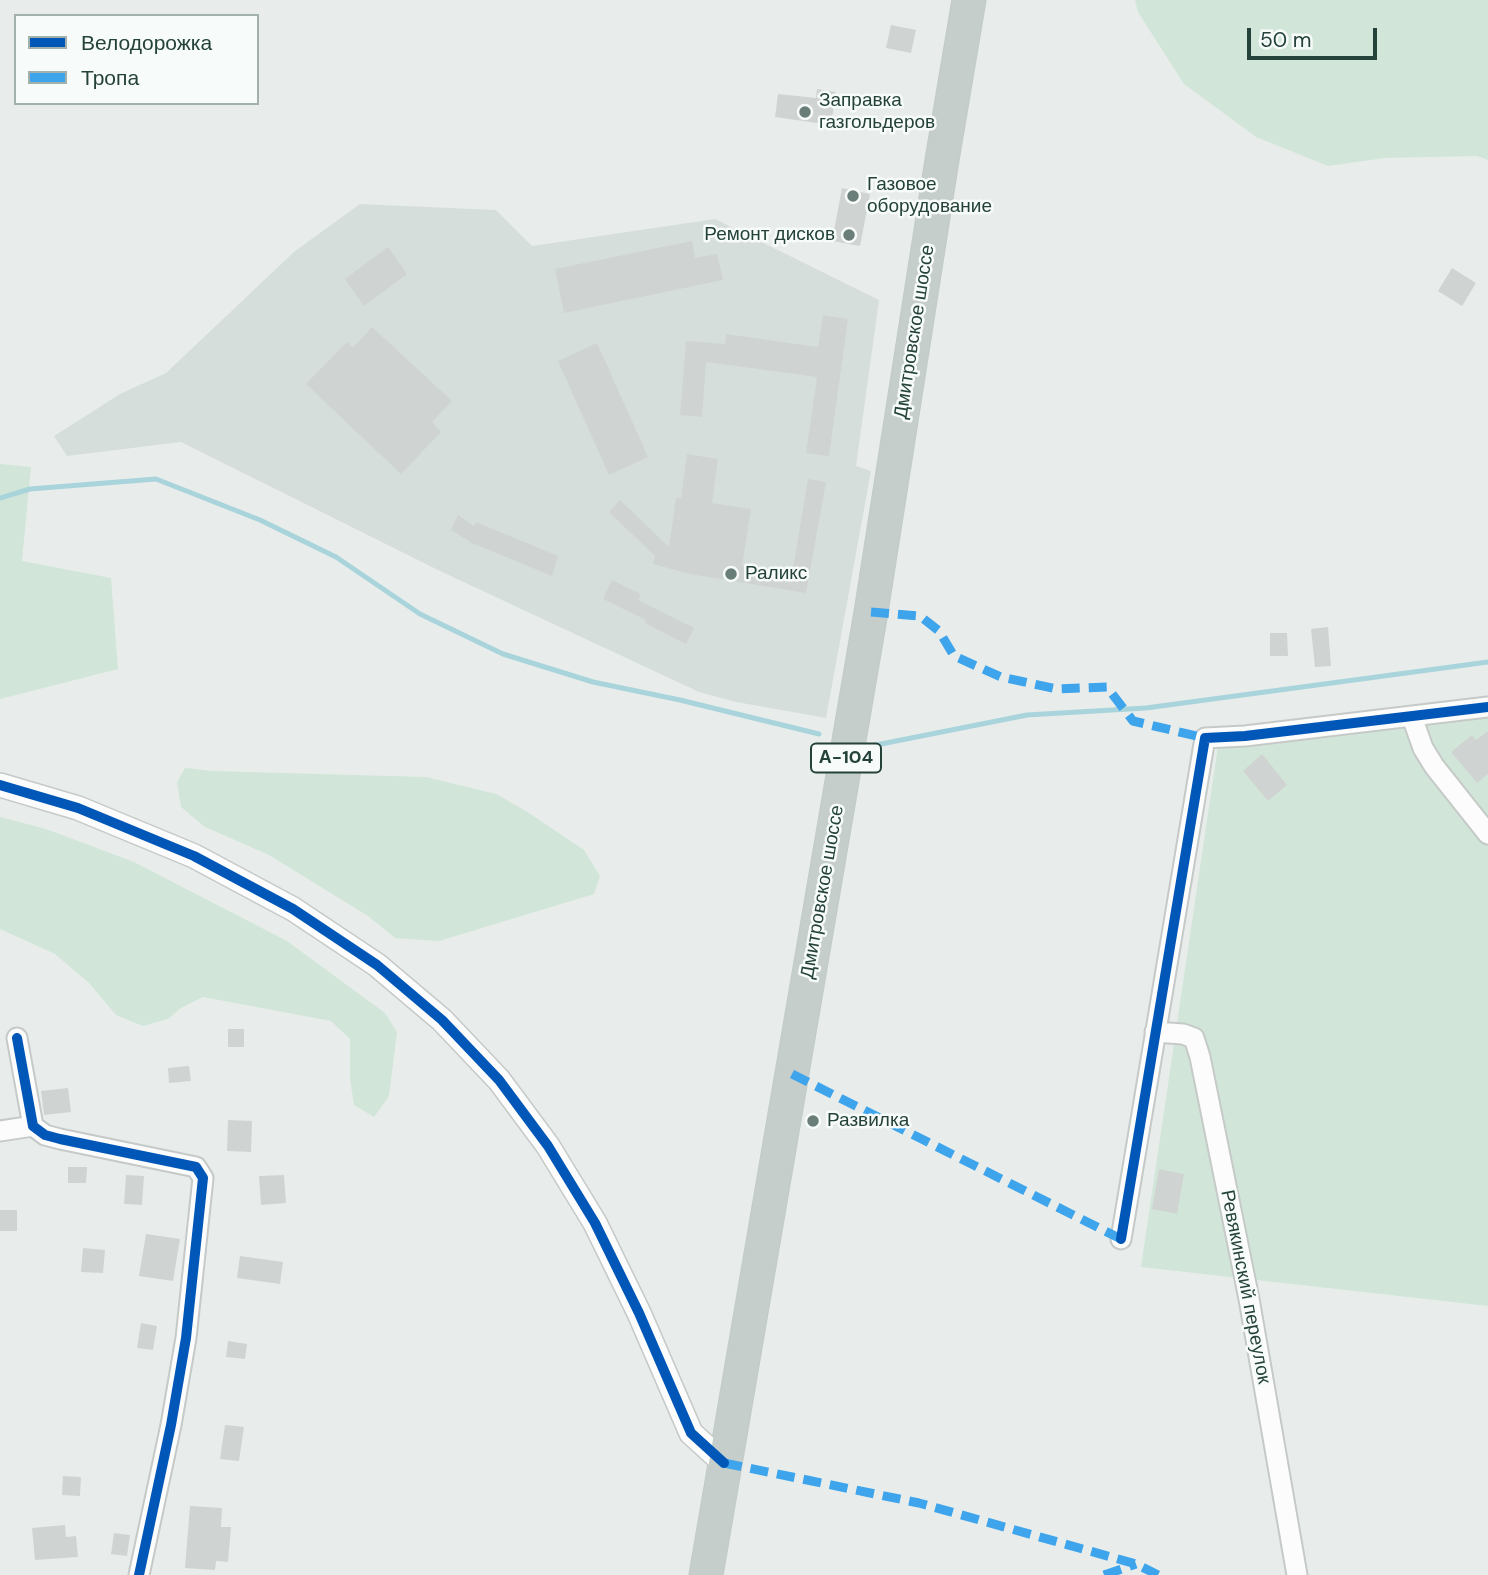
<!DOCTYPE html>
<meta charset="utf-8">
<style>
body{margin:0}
#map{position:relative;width:1488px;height:1575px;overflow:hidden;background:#e8edeb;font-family:"DM Sans",sans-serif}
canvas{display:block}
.legend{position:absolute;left:14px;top:14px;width:245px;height:91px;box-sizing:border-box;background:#f7fbf9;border:2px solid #a3b1ad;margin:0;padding:9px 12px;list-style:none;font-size:21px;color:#24423a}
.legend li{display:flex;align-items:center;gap:14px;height:35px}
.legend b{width:35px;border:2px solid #a3b1ad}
.scale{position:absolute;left:1247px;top:28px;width:130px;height:32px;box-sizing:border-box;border:4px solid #24423a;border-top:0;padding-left:9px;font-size:21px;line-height:24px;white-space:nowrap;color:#24423a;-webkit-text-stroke:5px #f7fbf9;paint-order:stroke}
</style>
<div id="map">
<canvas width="1488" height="1575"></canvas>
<ul class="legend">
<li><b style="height:9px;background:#0057b8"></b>Велодорожка</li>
<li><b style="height:9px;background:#3ea4ec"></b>Тропа</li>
</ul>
<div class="scale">50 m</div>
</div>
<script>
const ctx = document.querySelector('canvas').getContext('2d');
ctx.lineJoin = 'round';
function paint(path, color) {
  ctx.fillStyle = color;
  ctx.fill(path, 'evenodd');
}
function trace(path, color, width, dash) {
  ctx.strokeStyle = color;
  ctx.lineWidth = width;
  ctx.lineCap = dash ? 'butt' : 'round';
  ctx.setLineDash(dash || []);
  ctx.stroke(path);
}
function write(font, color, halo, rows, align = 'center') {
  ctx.font = font + ' "DM Sans",sans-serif';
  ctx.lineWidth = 5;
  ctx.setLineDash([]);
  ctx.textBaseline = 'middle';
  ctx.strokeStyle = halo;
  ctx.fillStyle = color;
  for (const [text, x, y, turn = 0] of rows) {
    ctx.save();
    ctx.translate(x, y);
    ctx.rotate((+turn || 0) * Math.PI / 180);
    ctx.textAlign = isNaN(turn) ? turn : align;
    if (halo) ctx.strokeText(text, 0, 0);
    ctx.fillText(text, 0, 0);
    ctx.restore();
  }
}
const built = new Path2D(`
 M 360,204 L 496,210 L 532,246 L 715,219 L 879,300 L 856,466 L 871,471 L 826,718 L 736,702 L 699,692 L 440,571 L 181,442 L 67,456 L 54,436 L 120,394 L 166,373 L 295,251 Z`);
const green = new Path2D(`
 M 1135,0 L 1488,0 L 1488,160 L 1477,156 L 1385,158 L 1328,166 L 1256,137 L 1184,84 L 1138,12 Z
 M 0,464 L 31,467 L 22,561 L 111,578 L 118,669 L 0,699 Z
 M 1488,700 L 1488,1306 L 1141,1267 L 1219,739 Z
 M 185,768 L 213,771 L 426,777 L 496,794 L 526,811 L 584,850 L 600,876 L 594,894 L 439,941 L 395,938 L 368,916 L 269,855 L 205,827 L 181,807 L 177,782 Z
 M 0,817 L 46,829 L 134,862 L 287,941 L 385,1013 L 397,1032 L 389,1096 L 374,1117 L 354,1105 L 350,1079 L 350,1039 L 331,1021 L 203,997 L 181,1008 L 168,1019 L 143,1026 L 116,1015 L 89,983 L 55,954 L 0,929 Z`);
const stream = new Path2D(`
 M 0,498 L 30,489 L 156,479 L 260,520 L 336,557 L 420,614 L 503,654 L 593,682 L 680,700 L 819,734
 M 876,745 L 1027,715 L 1146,708 L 1488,662`);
const building = new Path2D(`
 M 891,25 L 916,30 L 911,53 L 886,48 Z
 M 817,89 L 836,92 L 831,125 L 775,117 L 778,94 L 816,98 Z
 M 842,188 L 870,194 L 860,246 L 832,241 Z
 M 692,241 L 695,258 L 717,254 L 723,280 L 564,313 L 555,269 Z
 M 388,247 L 407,274 L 364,306 L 345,279 Z
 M 1452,268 L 1476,283 L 1462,306 L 1438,291 Z
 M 823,315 L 848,319 L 829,456 L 806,453 L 817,377 L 706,362 L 702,417 L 680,415 L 686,341 L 725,344 L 726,334 L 818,347 Z
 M 372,327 L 452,401 L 432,422 L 441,432 L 401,474 L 306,384 L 347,342 L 353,348 Z
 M 597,343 L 648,457 L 609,475 L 558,361 Z
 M 687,454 L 718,459 L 712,503 L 751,509 L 742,566 L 792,575 L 808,479 L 826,482 L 806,593 L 690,574 L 653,564 L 655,556 L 609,512 L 620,500 L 669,547 L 676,498 L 681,498 Z
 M 458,515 L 474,526 L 476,522 L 558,556 L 552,576 L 472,543 L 451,530 Z
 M 612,580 L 641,594 L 638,600 L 694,628 L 686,644 L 645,623 L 646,620 L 603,599 Z
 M 1328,627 L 1331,666 L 1315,667 L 1311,629 Z
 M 1270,633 L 1287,633 L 1288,656 L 1270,656 Z
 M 1488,731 L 1488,774 L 1477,783 L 1451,752 L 1472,735 L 1476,740 Z
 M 1262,754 L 1287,785 L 1268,801 L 1243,771 Z
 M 228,1029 L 244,1029 L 244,1047 L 228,1047 Z
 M 189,1066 L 191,1081 L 169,1083 L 168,1068 Z
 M 68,1088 L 71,1112 L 44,1115 L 41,1091 Z
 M 228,1120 L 252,1121 L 251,1152 L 227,1151 Z
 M 68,1167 L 87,1167 L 86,1183 L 68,1183 Z
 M 1159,1169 L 1184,1174 L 1177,1214 L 1152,1209 Z
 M 126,1175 L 144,1176 L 142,1205 L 124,1204 Z
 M 284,1175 L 286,1203 L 261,1205 L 259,1176 Z
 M 0,1210 L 17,1210 L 17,1231 L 0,1231 Z
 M 146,1234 L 180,1239 L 173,1281 L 139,1276 Z
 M 83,1248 L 105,1250 L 103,1273 L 81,1272 Z
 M 240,1256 L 283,1262 L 280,1284 L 237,1278 Z
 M 141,1323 L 157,1326 L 153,1350 L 137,1348 Z
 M 228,1341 L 247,1344 L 245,1359 L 226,1357 Z
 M 225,1425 L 244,1427 L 239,1461 L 220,1459 Z
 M 63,1476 L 81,1477 L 80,1496 L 62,1495 Z
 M 190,1506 L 222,1508 L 221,1527 L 231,1527 L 228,1562 L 216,1561 L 215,1570 L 185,1568 Z
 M 65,1525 L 66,1537 L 76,1536 L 78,1557 L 35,1560 L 32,1528 Z
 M 114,1533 L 130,1535 L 127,1556 L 111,1554 Z`);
const minor = new Path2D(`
 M 1412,717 L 1423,748 L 1434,766 L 1488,834
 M 1155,1032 L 1183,1034 L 1194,1038 L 1200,1057 L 1249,1299 L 1297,1575
 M 17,1038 L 33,1126 L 45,1135 L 60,1139 L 196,1167 L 203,1178 L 186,1338 L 171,1425 L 139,1575
 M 0,1131 L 33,1126
 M 1121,1239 L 1205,738 L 1245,736 L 1488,707`);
const tertiary = new Path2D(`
 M 0,785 L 78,808 L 194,856 L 293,909 L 377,965 L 442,1020 L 499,1080 L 548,1146 L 595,1223 L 639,1313 L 691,1433 L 724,1463`);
const trunk = new Path2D(`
 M 706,1575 L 871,612 L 942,160 L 969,0`);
const quiet = new Path2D(`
 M 871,612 L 920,616 L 939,631 L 954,656 L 1001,677 L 1057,689 L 1107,687 L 1133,721 L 1205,738
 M 792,1074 L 1121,1239
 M 724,1463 L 919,1503 L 1136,1564 L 1158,1575
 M 1104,1575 L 1136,1564`);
const cycleway = new Path2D(`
 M 0,785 L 78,808 L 194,856 L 293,909 L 377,965 L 442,1020 L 499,1080 L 548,1146 L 595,1223 L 639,1313 L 691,1433 L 724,1463
 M 17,1038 L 33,1126 L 45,1135 L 60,1139 L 196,1167 L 203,1178 L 186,1338 L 171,1425 L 139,1575
 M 1121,1239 L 1205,738 L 1245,736 L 1488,707`);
const markers = [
 [805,112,7,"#697e78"],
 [853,196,7,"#697e78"],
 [849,235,7,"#697e78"],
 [731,574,7,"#697e78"],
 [813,1121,7,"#697e78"]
];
const shields = [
 [846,758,70]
];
const shieldNames = [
 ["А-104",846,758]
];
const poiNames = [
 ["Заправка",819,101],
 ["газгольдеров",819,123],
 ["Газовое",867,185],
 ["оборудование",867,207],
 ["Ремонт дисков",835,235,"right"],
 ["Раликс",745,574],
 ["Развилка",827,1121]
];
const streetNames = [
 ["Дмитровское шоссе",915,332,-81],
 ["Дмитровское шоссе",823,892,-80],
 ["Ревякинский переулок",1245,1287,79]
];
paint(built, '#d6dedb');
paint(green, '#d1e6d8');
trace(stream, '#a9d4db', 5);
paint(building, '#cfd4d2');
trace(minor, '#c5cac8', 23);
trace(tertiary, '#c5cac8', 26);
trace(trunk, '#c3ccc9', 35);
trace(minor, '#fcfcfc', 19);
trace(tertiary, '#fcfcfc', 23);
trace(trunk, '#c6cecc', 32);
trace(quiet, '#3ea4ec', 9, [18, 9]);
trace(cycleway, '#0057b8', 10);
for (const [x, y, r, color] of markers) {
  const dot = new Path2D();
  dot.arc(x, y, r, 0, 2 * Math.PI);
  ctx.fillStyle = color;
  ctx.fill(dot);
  trace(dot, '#f7fbf9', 2.5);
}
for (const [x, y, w] of shields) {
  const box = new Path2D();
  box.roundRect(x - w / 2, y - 14.5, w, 29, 5);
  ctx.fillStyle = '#f7fbf9';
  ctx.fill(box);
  trace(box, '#24423a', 2);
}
write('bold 18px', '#24423a', null, shieldNames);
write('19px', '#24423a', '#f7fbf9', poiNames, 'left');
write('19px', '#24423a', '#f7fbf9', streetNames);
</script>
